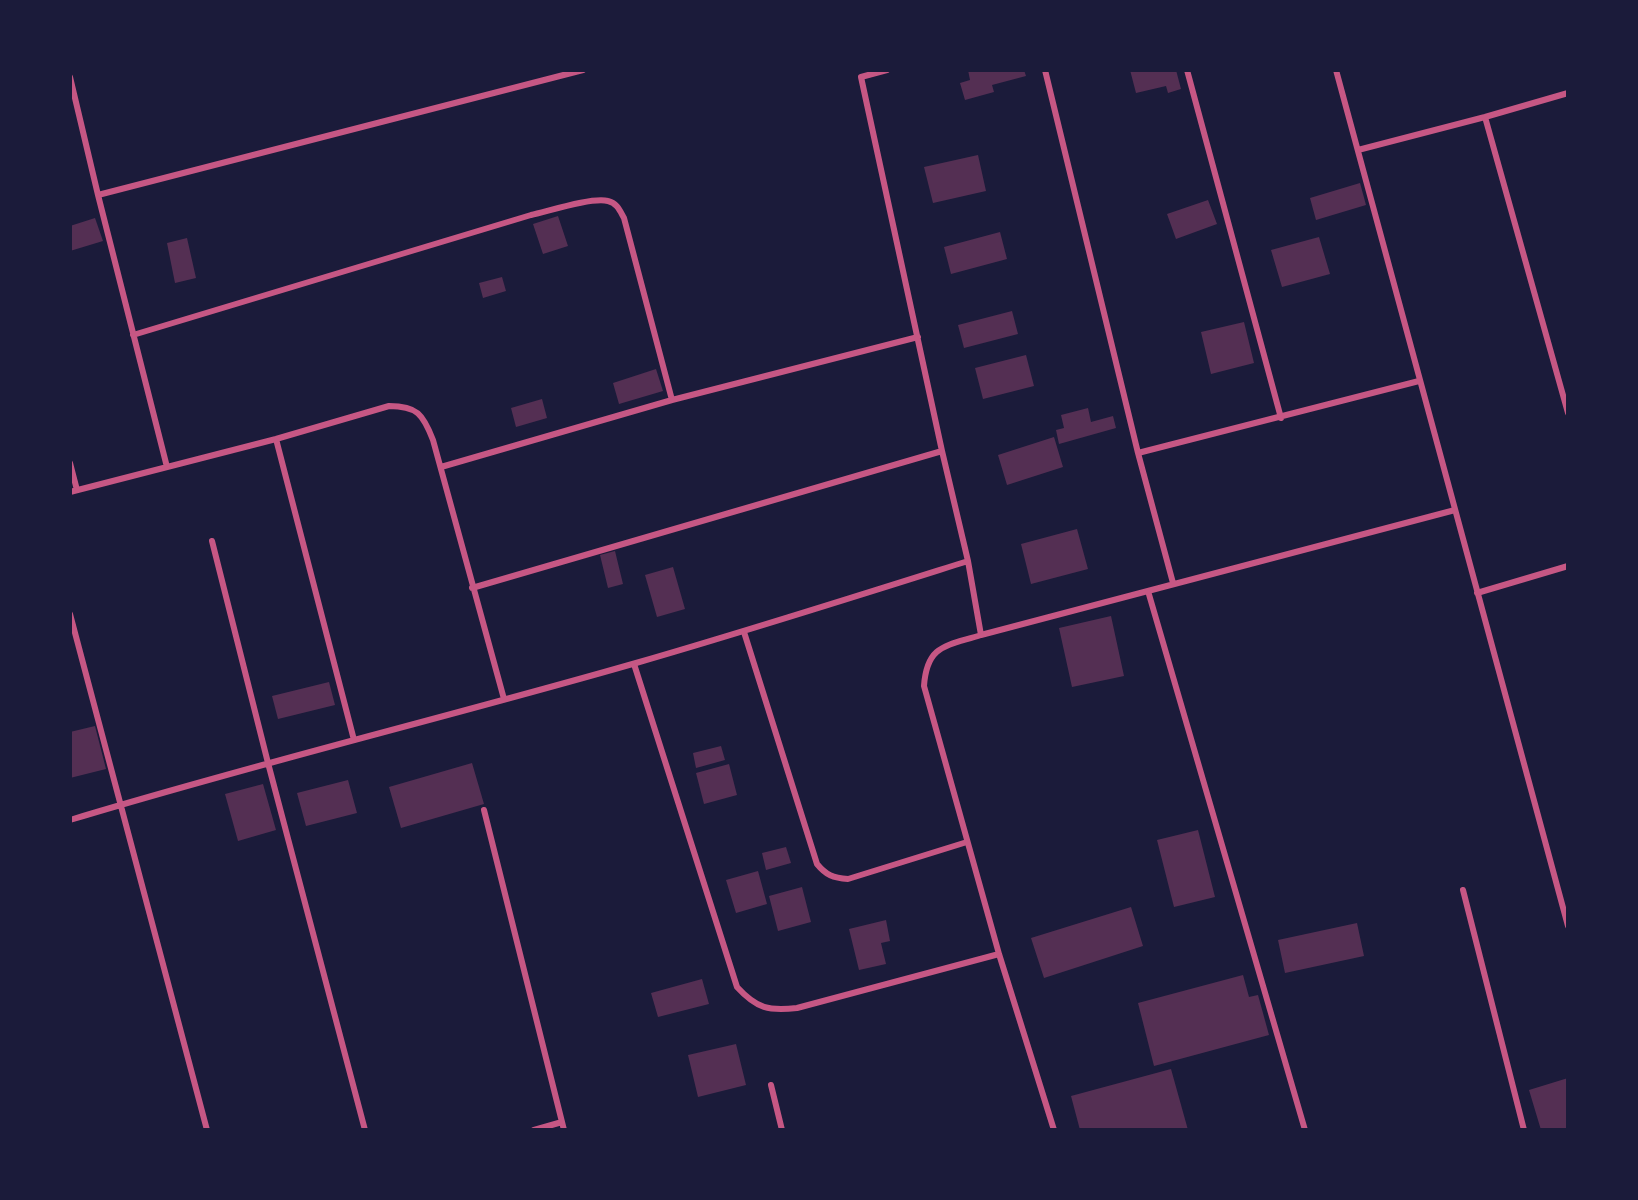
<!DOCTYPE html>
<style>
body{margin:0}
#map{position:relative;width:1638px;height:1200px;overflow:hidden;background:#1b1b3a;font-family:Helvetica,sans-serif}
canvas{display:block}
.frame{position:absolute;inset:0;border:72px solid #1b1b3a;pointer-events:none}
</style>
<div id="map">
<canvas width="1638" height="1200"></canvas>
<div class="frame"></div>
</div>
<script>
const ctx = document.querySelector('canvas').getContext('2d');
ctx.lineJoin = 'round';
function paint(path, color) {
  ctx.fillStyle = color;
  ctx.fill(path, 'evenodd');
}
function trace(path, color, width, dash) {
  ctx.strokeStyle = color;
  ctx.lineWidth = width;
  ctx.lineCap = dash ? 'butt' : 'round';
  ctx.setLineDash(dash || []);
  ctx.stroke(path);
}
const building = new Path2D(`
 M 968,70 L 1024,70 L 1026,76 L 992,85 L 994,92 L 965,100 L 960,83 L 970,80 Z
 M 1130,70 L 1176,70 L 1181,89 L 1168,93 L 1166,86 L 1136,93 Z
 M 978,155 L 986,191 L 933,203 L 924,167 Z
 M 1360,183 L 1366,205 L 1316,220 L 1310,198 Z
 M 1208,200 L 1217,224 L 1176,239 L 1167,214 Z
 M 558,216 L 568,246 L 543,254 L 533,224 Z
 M 95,218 L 103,241 L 70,251 L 70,226 Z
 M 1000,232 L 1007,259 L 951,274 L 944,247 Z
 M 1319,237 L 1330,274 L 1282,287 L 1271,250 Z
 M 187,238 L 196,278 L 175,283 L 167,243 Z
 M 502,277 L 506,291 L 483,298 L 479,283 Z
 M 1012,311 L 1018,334 L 964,348 L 958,325 Z
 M 1244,322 L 1254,363 L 1211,374 L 1201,332 Z
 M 1026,355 L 1034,386 L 983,399 L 975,368 Z
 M 656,369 L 663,391 L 619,404 L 613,383 Z
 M 542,399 L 547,418 L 516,427 L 511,408 Z
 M 1088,408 L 1091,422 L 1113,416 L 1116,428 L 1059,444 L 1056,430 L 1064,428 L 1061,415 Z
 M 1054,437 L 1063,467 L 1007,485 L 998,455 Z
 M 1077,529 L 1088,569 L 1031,584 L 1021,544 Z
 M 615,551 L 623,584 L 608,588 L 600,555 Z
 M 673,567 L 685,609 L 657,617 L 645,575 Z
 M 1111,616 L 1124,676 L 1072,687 L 1059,628 Z
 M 329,682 L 335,705 L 278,719 L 272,696 Z
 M 95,726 L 106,769 L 70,778 L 70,732 Z
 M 721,746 L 725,760 L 696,768 L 693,753 Z
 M 472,763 L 484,804 L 401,828 L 389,787 Z
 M 729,764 L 737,795 L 704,804 L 696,773 Z
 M 348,780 L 357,813 L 306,826 L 297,793 Z
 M 263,784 L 276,830 L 238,841 L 225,794 Z
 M 1198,830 L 1215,897 L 1174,907 L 1157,840 Z
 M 786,847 L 791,863 L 766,870 L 762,853 Z
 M 758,871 L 767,904 L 736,913 L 726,880 Z
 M 802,887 L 811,922 L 778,931 L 769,896 Z
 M 1131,907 L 1143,946 L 1044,978 L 1031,938 Z
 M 886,920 L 890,941 L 881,943 L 886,964 L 859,970 L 849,929 Z
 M 1357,923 L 1364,956 L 1285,973 L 1278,940 Z
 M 1243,975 L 1249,997 L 1258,995 L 1269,1035 L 1154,1066 L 1138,1003 Z
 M 702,979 L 709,1004 L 658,1017 L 651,993 Z
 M 736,1044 L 746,1085 L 698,1097 L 688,1055 Z
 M 1171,1069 L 1188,1130 L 1080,1130 L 1071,1096 Z
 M 1568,1078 L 1568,1130 L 1541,1130 L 1529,1090 Z`);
const minor = new Path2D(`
 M 887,70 L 861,77 L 942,451 L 968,561 L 981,635
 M 1045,70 L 1138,453 L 1173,583
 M 1187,70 L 1281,418
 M 1336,70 L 1568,926
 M 70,77 L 98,195 L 167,467
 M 1485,117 L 1568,413
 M 1358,150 L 1485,117 L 1568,93
 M 98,195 L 583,70
 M 133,335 L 531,215 C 549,211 592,197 608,201 C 617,203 620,211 624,218 L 672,400
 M 276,439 L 354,740
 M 1138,453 L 1419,381
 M 70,463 L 77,490
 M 441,467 L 672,400 L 918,337
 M 70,492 L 276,439 L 389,406 C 417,406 423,414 433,440 L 504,699
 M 212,541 L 268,763 L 365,1130
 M 472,588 L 942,451
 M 1148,591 L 1305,1130
 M 1477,593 L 1568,566
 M 70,614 L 207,1130
 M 744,632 L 817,864 C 826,875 833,878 848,879 L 967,842
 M 634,664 L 737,987 C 757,1009 769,1011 797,1008 L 999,954
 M 484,810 L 564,1130
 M 70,820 C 258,763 448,717 636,663 C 747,631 857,596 968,561
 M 1463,890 L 1524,1130
 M 771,1085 L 782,1130
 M 534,1130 L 562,1122
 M 1054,1130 L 999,954 L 924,686 C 927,644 947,646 981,635 L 1455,510`);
paint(building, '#542f53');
trace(minor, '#c65784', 6);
</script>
